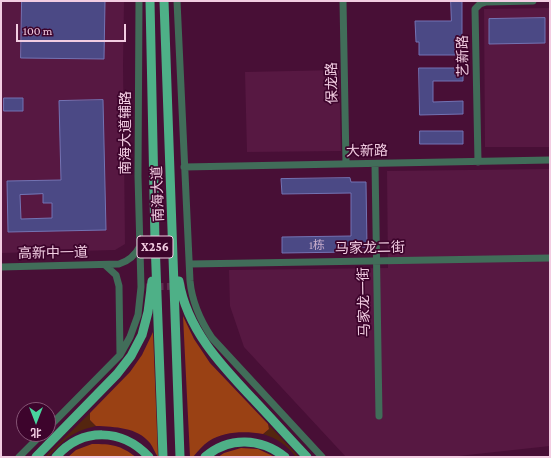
<!DOCTYPE html>
<meta charset="utf-8">
<style>
body{margin:0}
#map{position:relative;width:551px;height:458px;overflow:hidden;background:#480f36;font-family:"Crimson Pro","Noto Sans SC",serif}
canvas{display:block}
.frame{position:absolute;inset:0;border:2px solid #f2cde2;pointer-events:none}
.north{position:absolute;left:16px;top:402px;width:40px;height:40px;box-sizing:border-box;background:#3d042c;border:1px solid #855475;border-radius:50%;rotate:180deg;font-size:11px;font-weight:700;line-height:16px;text-align:center;color:#f2cde2}
.north::after{content:'';display:block;margin:auto;width:14px;height:18px;background:#48d49d;clip-path:polygon(50% 0,100% 100%,50% 72%,0 100%)}
.scale{position:absolute;left:16px;top:24px;width:110px;height:18px;box-sizing:border-box;border:2px solid #f2cde2;border-top:0;padding-left:5px;font-size:12px;line-height:14px;white-space:nowrap;color:#f2cde2;-webkit-text-stroke:3px #3d042c;paint-order:stroke}
</style>
<div id="map">
<canvas width="551" height="458"></canvas>
<div class="frame"></div>
<div class="north">北</div>
<div class="scale">100 m</div>
</div>
<script>
const ctx = document.querySelector('canvas').getContext('2d');
ctx.lineJoin = 'round';
function paint(path, color) {
  ctx.fillStyle = color;
  ctx.fill(path, 'evenodd');
}
function trace(path, color, width, dash) {
  ctx.strokeStyle = color;
  ctx.lineWidth = width;
  ctx.lineCap = dash ? 'butt' : 'round';
  ctx.setLineDash(dash || []);
  ctx.stroke(path);
}
function write(font, color, halo, rows, align = 'center') {
  ctx.font = font + ' "Crimson Pro","Noto Sans SC",serif';
  ctx.lineWidth = 3.5;
  ctx.setLineDash([]);
  ctx.textBaseline = 'middle';
  ctx.strokeStyle = halo;
  ctx.fillStyle = color;
  for (const [text, x, y, turn = 0] of rows) {
    ctx.save();
    ctx.translate(x, y);
    ctx.rotate((+turn || 0) * Math.PI / 180);
    ctx.textAlign = isNaN(turn) ? turn : align;
    if (halo) ctx.strokeText(text, 0, 0);
    ctx.fillText(text, 0, 0);
    ctx.restore();
  }
}
const built = new Path2D(`
 M 1,1 L 124,1 L 123,65 L 125,244 L 115,250 L 1,253 Z
 M 550,8 L 550,147 L 485,147 L 484,9 Z
 M 339,70 L 341,151 L 247,152 L 245,72 Z
 M 550,169 L 550,446 L 449,457 L 346,457 L 244,347 L 230,306 L 229,270 L 388,268 L 387,171 Z`);
const green = new Path2D(`
 M 90,413 L 90,420 L 96,426 C 71,432 65,439 48,457 L 45,457 Z
 M 268,424 L 299,457 L 296,457 C 287,445 276,438 263,434 L 269,429 Z`);
const forest = new Path2D(`
 M 183,316 L 194,339 L 210,363 L 268,424 L 269,429 L 263,434 C 246,431 224,431 209,441 C 203,445 198,451 193,457 L 190,457 Z
 M 153,332 L 158,457 C 155,453 153,447 150,443 C 137,427 115,427 96,426 L 90,420 L 90,413 L 130,372 L 142,355 Z
 M 92,444 C 112,444 120,445 136,457 L 68,457 L 76,450 Z
 M 241,448 L 258,449 L 275,457 L 218,457 L 224,453 Z`);
const building = new Path2D(`
 M 22,1 L 105,1 L 104,59 L 21,58 Z
 M 451,1 L 462,1 L 462,55 L 419,55 L 419,42 L 416,42 L 415,21 L 451,21 Z
 M 545,18 L 545,43 L 489,44 L 489,19 Z
 M 419,68 L 463,68 L 463,81 L 433,81 L 433,102 L 463,101 L 463,114 L 420,115 Z
 M 4,98 L 23,98 L 23,111 L 4,111 Z
 M 103,100 L 106,230 L 8,232 L 7,181 L 61,180 L 59,101 ZM 43,194 L 43,203 L 52,203 L 52,218 L 21,219 L 20,195 Z
 M 420,131 L 463,131 L 463,144 L 420,144 Z
 M 350,178 L 351,182 L 366,182 L 367,247 L 351,247 L 351,252 L 282,253 L 282,237 L 351,236 L 351,193 L 282,194 L 281,179 Z`);
const minorTunnel = new Path2D(`
 M 146,287 L 185,286`);
const minor = new Path2D(`
 M 177,1 L 190,281 C 192,302 200,320 212,338 L 322,457
 M 343,1 L 346,164
 M 478,162 L 475,9 L 480,4 L 486,2 L 533,1
 M 375,164 L 379,416
 M 184,167 L 550,160
 M 190,264 L 550,258
 M 105,265 L 116,275 L 119,286 L 120,355
 M 1,267 L 119,264 C 129,261 135,256 140,246
 M 48,428 L 120,355 L 130,337 L 138,315 L 141,287 L 138,176 L 139,1
 M 19,457 L 42,434`);
const major = new Path2D(`
 M 150,1 L 155,241 L 163,457
 M 164,1 L 180,457
 M 179,281 C 187,330 222,366 255,401 C 272,419 289,438 307,457
 M 36,457 L 117,374 L 131,356 L 142,335 L 148,312 L 152,281
 M 56,457 C 82,427 122,428 149,457
 M 205,457 C 229,436 261,438 285,457`);
const numberNames = [
 ["1栋",317,245]
];
const shields = [
 [155,247,36]
];
const shieldNames = [
 ["X256",155,247]
];
const streetNames = [
 ["艺新路",463,56,-91],
 ["保龙路",332,83,-91],
 ["南海大道辅路",126,133,-90],
 ["大新路",367,151,-1],
 ["南海大道",158,194,-92],
 ["马家龙二街",370,248,-1],
 ["高新中一道",53,253,-1],
 ["马家龙一街",364,302,-91]
];
paint(built, '#571842');
paint(green, '#54250f');
paint(forest, '#9a4114');
paint(building, '#4b4985');
trace(building, '#7373b3', 1);
trace(minorTunnel, '#622c50', 7, [7, 3.5]);
trace(minor, '#416d59', 7);
trace(major, '#4eb087', 9);
write('12px', '#c8accb', null, numberNames);
for (const [x, y, w] of shields) {
  const box = new Path2D();
  box.roundRect(x - w / 2, y - 11, w, 22, 3);
  ctx.fillStyle = '#3d042c';
  ctx.fill(box);
  trace(box, '#f2cde2', 1);
}
write('bold 13px', '#f2cde2', null, shieldNames);
write('14px', '#f2cde2', '#3d042c', streetNames);
</script>
